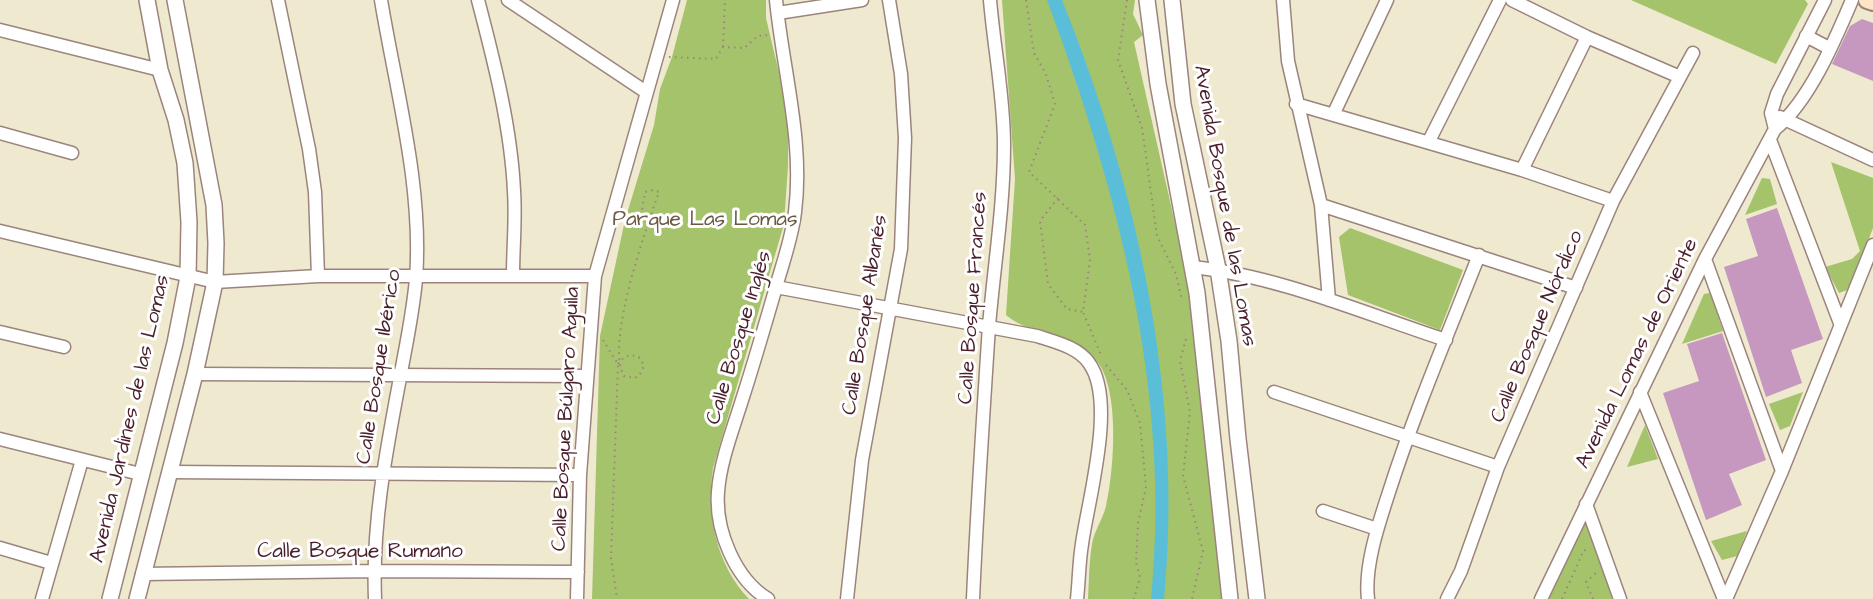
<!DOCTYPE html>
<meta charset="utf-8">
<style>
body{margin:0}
canvas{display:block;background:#eee9cf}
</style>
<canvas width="1873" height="599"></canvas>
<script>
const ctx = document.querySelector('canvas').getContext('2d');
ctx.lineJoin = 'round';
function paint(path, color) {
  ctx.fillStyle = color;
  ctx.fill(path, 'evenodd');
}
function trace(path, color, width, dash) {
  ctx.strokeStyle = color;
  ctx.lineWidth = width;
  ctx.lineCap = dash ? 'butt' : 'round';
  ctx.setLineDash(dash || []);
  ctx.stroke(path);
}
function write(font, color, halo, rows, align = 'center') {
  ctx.font = font + ' "Architects Daughter",sans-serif';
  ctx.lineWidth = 6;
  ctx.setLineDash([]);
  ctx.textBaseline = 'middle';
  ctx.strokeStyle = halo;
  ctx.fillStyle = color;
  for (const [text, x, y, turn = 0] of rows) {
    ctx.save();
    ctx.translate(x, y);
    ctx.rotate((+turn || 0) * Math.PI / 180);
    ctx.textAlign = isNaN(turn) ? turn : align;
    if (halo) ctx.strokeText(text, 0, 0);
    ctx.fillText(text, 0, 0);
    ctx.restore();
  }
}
const green = new Path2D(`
 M 687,0 L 766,0 L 766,18 L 788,111 L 788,166 L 784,224 L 713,468 C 706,515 716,564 749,599 L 592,599 L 600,336 L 625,220 L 654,125 L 660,89 L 672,57 Z
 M 1002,0 L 1135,0 L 1133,14 L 1143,35 L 1134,42 L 1186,272 L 1223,567 L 1224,599 L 1088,599 C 1089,581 1089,562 1092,544 C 1094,531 1103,519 1106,506 C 1114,472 1121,386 1095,359 C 1072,335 1031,336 1006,315 L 1015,179 Z
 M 1631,0 L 1805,0 L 1808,4 L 1776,64 Z
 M 1831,162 L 1873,178 L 1873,228 L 1850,289 L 1839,293 L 1825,267 L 1852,259 L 1860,251 Z
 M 1762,178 L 1770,179 L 1777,204 L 1745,215 Z
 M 1350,228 L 1463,270 L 1440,330 L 1348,295 L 1339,237 Z
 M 1710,293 L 1723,331 L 1682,344 L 1704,294 Z
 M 1803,392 L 1790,426 L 1780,430 L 1769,404 Z
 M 1645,425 L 1658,459 L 1627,467 Z
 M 1587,513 L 1612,599 L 1544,599 Z
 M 1747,531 L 1737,556 L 1722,560 L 1711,541 Z`);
const water = new Path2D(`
 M 1047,0 L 1062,0 C 1137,186 1184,397 1164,599 L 1151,599 C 1172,394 1118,191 1047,0 Z`);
const building = new Path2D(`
 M 1862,19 L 1873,23 L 1873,81 L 1832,64 L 1850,26 Z
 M 1777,208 L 1823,339 L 1791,350 L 1802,383 L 1766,397 L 1724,267 L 1758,256 L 1746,219 Z
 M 1722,333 L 1766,460 L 1729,474 L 1742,505 L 1706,520 L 1663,393 L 1699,381 L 1687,344 Z`);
const path = new Path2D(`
 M 1026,0 L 1034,53 L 1046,74 L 1055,104 L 1029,172 L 1085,225 L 1090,260 L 1083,312 L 1101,355
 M 1127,0 L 1118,60 L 1142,128 L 1157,236 L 1176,274 L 1182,301
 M 723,47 L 725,0
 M 669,57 L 716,59 L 723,47 L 744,48 L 758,36 L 768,35
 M 1058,198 L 1040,221 L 1048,284 L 1067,309 L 1083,312
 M 1186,339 L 1180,361 L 1190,412 L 1183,476 L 1203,551 L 1192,599
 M 603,340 L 618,364 L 611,558 L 617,599
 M 618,364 C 625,355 630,353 640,358 L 644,366 L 640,374 L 635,378 L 624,376 C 605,343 646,229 659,192 L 653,190 L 645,192 L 642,210 L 625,220
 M 1106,365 L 1127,390 L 1140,423 L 1146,487 L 1138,523 L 1136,563 L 1140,577 L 1134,599
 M 1562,599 L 1584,550 L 1588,551
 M 1593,599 L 1586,582 L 1596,573`);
const minor = new Path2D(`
 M 278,0 L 309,149 L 315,192 L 318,276
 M 478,0 C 494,61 511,127 514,191 C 516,219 513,247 513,275
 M 508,0 L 646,92
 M 1283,0 L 1288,61 L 1321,205 L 1329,300
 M 1512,0 L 1587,37 L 1680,77
 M 778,13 L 862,0
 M 0,30 L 160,70
 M 1806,36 L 1829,48
 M 1296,104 L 1522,170 L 1613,201
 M 1334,113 L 1387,0
 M 1780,117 L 1873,160
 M 1775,129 L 1771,113 L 1777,94 L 1825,0
 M 0,133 L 72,153
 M 1770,140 L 1840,323
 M 1429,141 L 1500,0
 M 1522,170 L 1587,37
 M 1321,205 L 1576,288
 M 0,231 L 215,282 L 318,276 L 595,276
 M 1705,259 L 1782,471
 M 1192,267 C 1279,276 1363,313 1446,340
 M 776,287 L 1037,336 C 1055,342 1078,347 1089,363 C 1117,401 1088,500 1082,544 C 1079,562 1079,581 1077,599
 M 0,332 L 64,347
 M 195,374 L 586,376
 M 1274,392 L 1498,467
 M 1640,392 L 1724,599
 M 0,439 L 140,474
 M 169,472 L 580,475
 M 1586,504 L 1620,599
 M 1323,511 L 1377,529
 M 0,548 L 51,563
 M 142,574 L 374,571 L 578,572
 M 42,599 L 82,460
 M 375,599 C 372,524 386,452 400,378 C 406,345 413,313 416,279 C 423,186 396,91 381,0
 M 577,599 L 580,475 L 595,276 L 673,0
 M 768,599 C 735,579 715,530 718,492 C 720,462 733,429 742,400 C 754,363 765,325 776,287 C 783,262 792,238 795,212 C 804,141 783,71 776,0
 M 847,599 L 862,460 L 901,249 L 905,138 L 901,74 L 889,0
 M 973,599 C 977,508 983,417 989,326 C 994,266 1004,206 1004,145 C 1004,96 994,48 990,0
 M 1368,599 C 1364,566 1379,523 1389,492 C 1415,411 1448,334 1479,255
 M 1447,599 L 1461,571 L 1498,467 L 1613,201 L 1693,53
 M 1541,599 L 1705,259 L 1775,129 C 1809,102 1835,40 1852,0
 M 1726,599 L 1782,471 L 1873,245`);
const tertiary = new Path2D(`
 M 1147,0 L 1158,84 L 1197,293 L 1230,599
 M 1172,0 L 1183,104 L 1218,269 L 1229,341 L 1238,439 L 1257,599
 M 110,599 L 175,343 L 188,277 L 189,222 L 185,163 L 176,120 L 160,70 L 147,0
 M 137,599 L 195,374 L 215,282 L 216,243 L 214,205 L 175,0`);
const secondary = new Path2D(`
 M 1867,0 L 1873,2`);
const streetNames = [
 ["Avenida Bosque de las Lomas",1224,206,80],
 ["Calle Bosque Francés",974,298,-86],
 ["Calle Bosque Albanés",866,315,-81],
 ["Calle Bosque Nórdico",1538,327,-67],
 ["Calle Bosque Inglés",740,338,-73],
 ["Avenida Lomas de Oriente",1638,354,-64],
 ["Calle Bosque Ibérico",380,367,-81],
 ["Avenida Jardines de las Lomas",131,419,-77],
 ["Calle Bosque Búlgaro Aguila",567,419,-87],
 ["Calle Bosque Rumano",360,553]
];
const parkNames = [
 ["Parque Las Lomas",705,221]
];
paint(green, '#a4c36b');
paint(water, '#5bbed9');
paint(building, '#c698bf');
trace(minor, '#9c847d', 15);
trace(tertiary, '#9c847d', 18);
trace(secondary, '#9c847d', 20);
trace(path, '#9c847d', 2, [1.5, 4.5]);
trace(minor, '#fff', 12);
trace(tertiary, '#fff', 15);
trace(secondary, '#fde5c5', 16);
write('21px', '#4a1f2b', '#fff', streetNames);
write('21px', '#6a5841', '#fff', parkNames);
</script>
